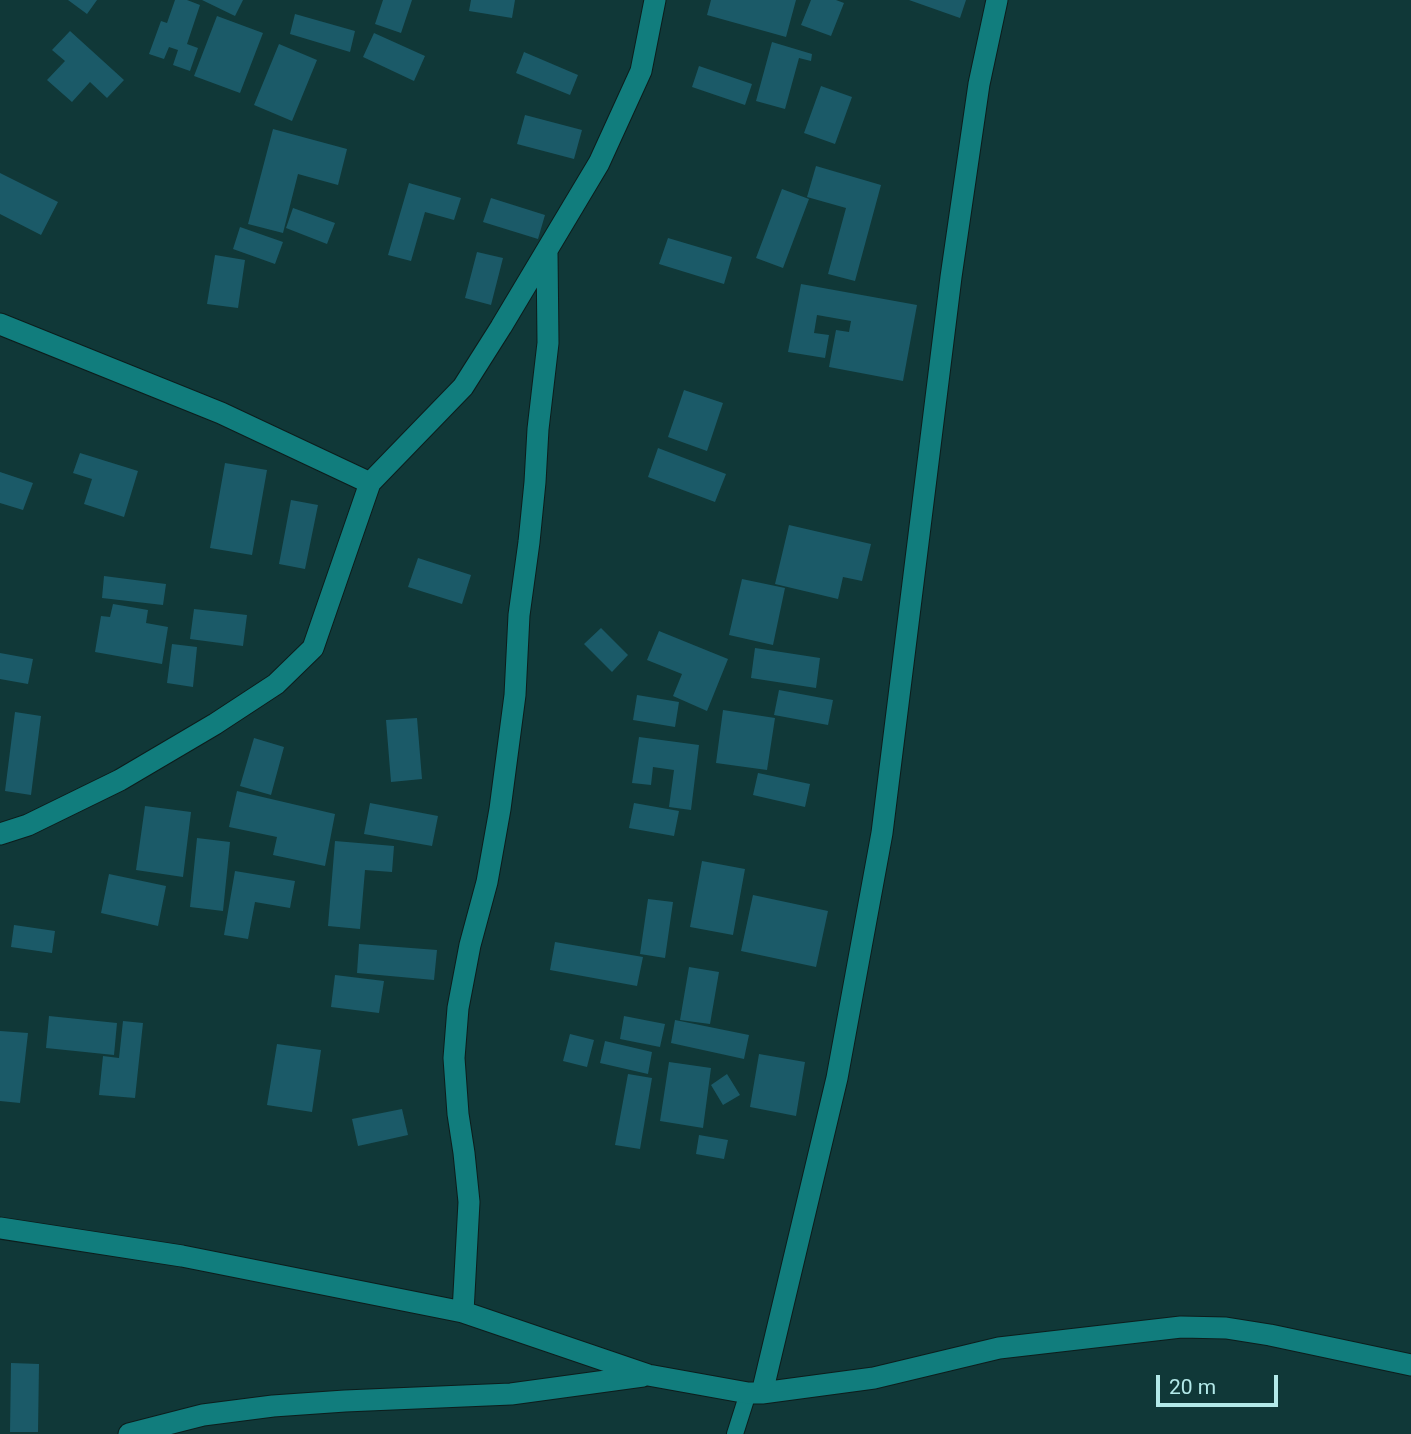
<!DOCTYPE html>
<style>
body{margin:0}
#map{position:relative;width:1411px;height:1434px;overflow:hidden;background:#103838;font-family:Roboto,sans-serif}
canvas{display:block}
.scale{position:absolute;left:1156px;top:1375px;width:122px;height:32px;box-sizing:border-box;border:4px solid #b3e9e9;border-top:0;padding-left:9px;font-size:21px;line-height:24px;white-space:nowrap;color:#b3e9e9;-webkit-text-stroke:5px #103838;paint-order:stroke}
</style>
<div id="map">
<canvas width="1411" height="1434"></canvas>
<div class="scale">20 m</div>
</div>
<script>
const ctx = document.querySelector('canvas').getContext('2d');
ctx.lineJoin = 'round';
function paint(path, color) {
  ctx.fillStyle = color;
  ctx.fill(path, 'evenodd');
}
function trace(path, color, width, dash) {
  ctx.strokeStyle = color;
  ctx.lineWidth = width;
  ctx.lineCap = dash ? 'butt' : 'round';
  ctx.setLineDash(dash || []);
  ctx.stroke(path);
}
const building = new Path2D(`
 M 68,0 L 97,0 L 87,14 Z
 M 175,0 L 187,0 L 200,5 L 187,44 L 198,48 L 190,71 L 173,65 L 178,50 L 169,47 L 164,59 L 149,54 L 161,21 L 167,23 Z
 M 202,0 L 243,0 L 235,16 Z
 M 383,0 L 412,0 L 401,33 L 375,24 Z
 M 471,0 L 515,0 L 512,18 L 469,11 Z
 M 711,0 L 796,0 L 786,37 L 707,15 Z
 M 811,0 L 836,0 L 844,3 L 831,36 L 801,25 Z
 M 909,0 L 966,0 L 960,18 Z
 M 295,14 L 355,31 L 350,52 L 290,34 Z
 M 217,16 L 263,33 L 240,93 L 194,76 Z
 M 70,31 L 124,80 L 107,98 L 90,82 L 72,102 L 47,80 L 65,61 L 52,50 Z
 M 374,33 L 425,56 L 414,81 L 363,57 Z
 M 772,42 L 812,54 L 811,61 L 799,58 L 785,109 L 756,101 Z
 M 279,44 L 317,60 L 292,121 L 254,105 Z
 M 524,52 L 578,75 L 570,95 L 516,73 Z
 M 699,66 L 752,84 L 745,105 L 692,87 Z
 M 821,86 L 852,97 L 835,144 L 804,133 Z
 M 525,115 L 582,130 L 574,159 L 517,144 Z
 M 273,129 L 347,149 L 338,185 L 298,174 L 283,233 L 248,224 Z
 M 816,166 L 881,185 L 855,281 L 828,274 L 846,208 L 807,197 Z
 M 0,173 L 58,202 L 41,235 L 0,214 Z
 M 409,183 L 461,198 L 454,220 L 425,212 L 411,261 L 388,255 Z
 M 782,189 L 809,199 L 783,268 L 756,258 Z
 M 491,198 L 545,215 L 538,239 L 483,222 Z
 M 293,208 L 335,223 L 327,244 L 286,228 Z
 M 240,227 L 283,242 L 275,264 L 233,249 Z
 M 668,238 L 732,257 L 724,284 L 659,264 Z
 M 477,252 L 503,258 L 491,305 L 465,298 Z
 M 215,255 L 245,260 L 238,308 L 207,304 Z
 M 801,284 L 917,305 L 903,381 L 829,367 L 836,330 L 849,332 L 851,321 L 817,315 L 814,333 L 829,335 L 825,358 L 788,352 Z
 M 684,390 L 723,403 L 707,451 L 668,437 Z
 M 658,448 L 726,474 L 715,502 L 648,477 Z
 M 80,453 L 138,471 L 124,517 L 84,504 L 92,479 L 73,473 Z
 M 225,463 L 267,470 L 252,555 L 210,548 Z
 M 0,472 L 33,483 L 23,510 L 0,503 Z
 M 291,500 L 318,505 L 305,569 L 279,564 Z
 M 789,525 L 871,544 L 862,581 L 843,577 L 838,599 L 775,584 Z
 M 418,558 L 471,575 L 462,604 L 408,587 Z
 M 104,576 L 166,584 L 163,605 L 102,598 Z
 M 742,579 L 785,588 L 773,645 L 729,635 Z
 M 113,604 L 148,610 L 146,623 L 168,627 L 162,664 L 95,652 L 101,616 L 110,617 Z
 M 194,609 L 247,615 L 243,646 L 190,639 Z
 M 601,628 L 628,655 L 612,672 L 584,644 Z
 M 659,631 L 728,659 L 707,711 L 673,696 L 682,674 L 647,660 Z
 M 172,644 L 197,647 L 193,687 L 167,683 Z
 M 755,648 L 820,658 L 816,688 L 751,678 Z
 M 0,653 L 33,659 L 28,684 L 0,679 Z
 M 779,690 L 833,700 L 828,725 L 774,715 Z
 M 637,695 L 679,702 L 675,727 L 633,720 Z
 M 723,710 L 775,718 L 767,770 L 716,763 Z
 M 15,712 L 41,716 L 31,795 L 5,791 Z
 M 417,718 L 422,779 L 391,782 L 386,720 Z
 M 639,737 L 699,745 L 691,810 L 669,807 L 674,770 L 653,767 L 651,785 L 632,783 Z
 M 254,738 L 284,747 L 271,795 L 240,786 Z
 M 758,773 L 810,784 L 805,807 L 753,795 Z
 M 237,791 L 335,814 L 325,866 L 273,855 L 277,837 L 229,827 Z
 M 370,803 L 438,816 L 432,846 L 364,834 Z
 M 634,803 L 679,811 L 674,836 L 629,828 Z
 M 145,806 L 191,812 L 183,877 L 136,870 Z
 M 197,838 L 230,842 L 223,911 L 190,907 Z
 M 335,841 L 394,846 L 392,872 L 365,870 L 360,929 L 328,926 Z
 M 702,861 L 745,869 L 733,935 L 690,927 Z
 M 235,871 L 295,881 L 290,908 L 255,902 L 248,939 L 224,935 Z
 M 109,874 L 166,886 L 158,926 L 101,913 Z
 M 753,895 L 828,911 L 816,967 L 741,951 Z
 M 648,899 L 673,902 L 665,958 L 640,954 Z
 M 14,925 L 55,931 L 52,953 L 11,947 Z
 M 555,942 L 643,957 L 637,986 L 550,970 Z
 M 359,944 L 437,950 L 434,980 L 357,973 Z
 M 689,967 L 719,972 L 710,1024 L 680,1020 Z
 M 335,975 L 384,981 L 379,1013 L 331,1007 Z
 M 49,1016 L 117,1023 L 114,1055 L 46,1048 Z
 M 624,1016 L 665,1024 L 660,1047 L 620,1039 Z
 M 675,1020 L 749,1035 L 744,1059 L 671,1043 Z
 M 123,1021 L 143,1023 L 135,1098 L 99,1095 L 103,1056 L 119,1058 Z
 M 0,1031 L 28,1033 L 20,1103 L 0,1101 Z
 M 570,1034 L 594,1040 L 587,1067 L 563,1061 Z
 M 605,1041 L 652,1052 L 648,1074 L 600,1063 Z
 M 277,1044 L 321,1050 L 312,1112 L 267,1105 Z
 M 759,1054 L 805,1062 L 796,1116 L 750,1107 Z
 M 669,1062 L 711,1068 L 703,1128 L 660,1121 Z
 M 628,1074 L 652,1078 L 640,1149 L 615,1145 Z
 M 727,1074 L 740,1095 L 723,1105 L 711,1085 Z
 M 402,1109 L 408,1135 L 358,1146 L 352,1119 Z
 M 699,1135 L 728,1140 L 724,1159 L 696,1154 Z
 M 11,1363 L 39,1364 L 38,1432 L 10,1432 Z`);
const lane = new Path2D(`
 M 735,1434 L 748,1393`);
const street = new Path2D(`
 M 0,324 L 221,413 L 370,483
 M 0,834 L 28,825 L 120,780 L 215,724 L 276,684 L 313,648 L 370,483 L 463,387 L 501,327 L 547,250 L 599,163 L 641,71 L 655,0
 M 0,1228 L 182,1256 L 463,1312 L 648,1375 L 748,1393 L 762,1393 L 874,1378 L 999,1348 L 1181,1327 L 1226,1328 L 1270,1335 L 1411,1365
 M 463,1312 L 469,1202 L 464,1153 L 458,1114 L 454,1058 L 458,1008 L 470,945 L 487,882 L 500,809 L 515,695 L 519,615 L 529,542 L 535,482 L 538,429 L 548,343 L 547,252
 M 762,1393 L 837,1078 L 882,833 L 951,277 L 979,84 L 997,0
 M 129,1434 L 203,1415 L 273,1406 L 345,1401 L 511,1394 L 643,1376`);
paint(building, '#1b5a68');
trace(lane, '#0c1d1c', 18);
trace(street, '#0c1d1c', 23);
trace(lane, '#117d7d', 16);
trace(street, '#117d7d', 21);
</script>
